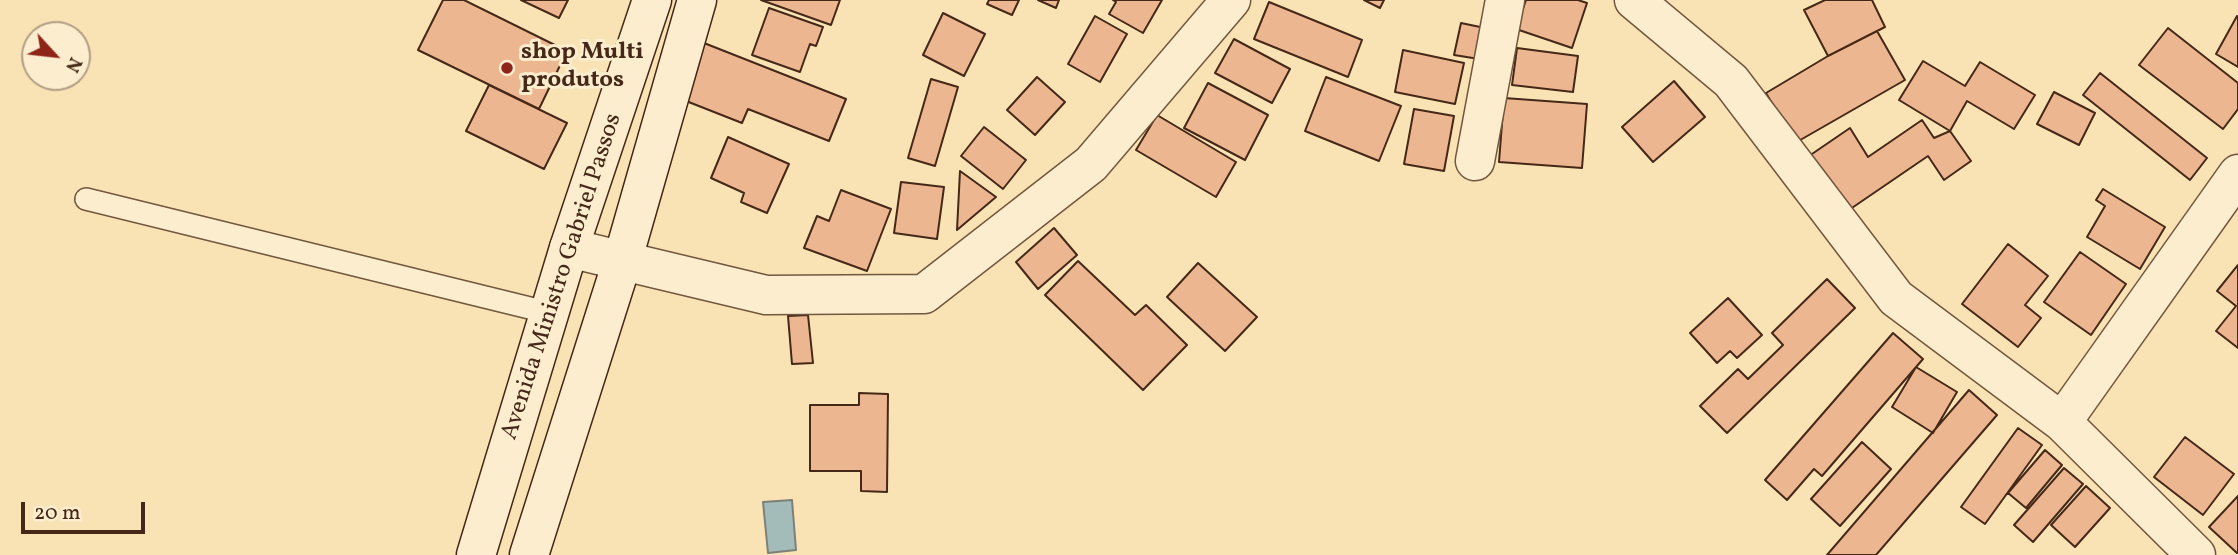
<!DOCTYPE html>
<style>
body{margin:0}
#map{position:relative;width:2238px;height:555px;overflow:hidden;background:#f9e3b4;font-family:Vollkorn,serif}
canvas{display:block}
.north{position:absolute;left:21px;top:21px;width:70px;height:70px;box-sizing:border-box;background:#fbedce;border:2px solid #b29e85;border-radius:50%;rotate:117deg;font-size:19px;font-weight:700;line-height:28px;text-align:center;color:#452817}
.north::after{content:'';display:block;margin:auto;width:24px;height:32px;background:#8f2418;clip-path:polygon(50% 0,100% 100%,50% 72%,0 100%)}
.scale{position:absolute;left:21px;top:502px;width:124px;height:32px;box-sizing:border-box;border:4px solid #452817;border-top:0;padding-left:9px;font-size:21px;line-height:24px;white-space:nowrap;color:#452817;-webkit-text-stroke:5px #fbedce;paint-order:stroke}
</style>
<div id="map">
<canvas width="2238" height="555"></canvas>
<div class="north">N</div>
<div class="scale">20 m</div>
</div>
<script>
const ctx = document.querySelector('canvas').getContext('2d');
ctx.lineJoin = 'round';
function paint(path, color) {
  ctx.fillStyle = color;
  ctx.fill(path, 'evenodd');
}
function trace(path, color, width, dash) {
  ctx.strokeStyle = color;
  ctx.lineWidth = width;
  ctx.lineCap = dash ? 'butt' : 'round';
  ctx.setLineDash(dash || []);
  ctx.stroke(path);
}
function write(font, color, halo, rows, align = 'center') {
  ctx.font = font + ' Vollkorn,serif';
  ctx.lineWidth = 6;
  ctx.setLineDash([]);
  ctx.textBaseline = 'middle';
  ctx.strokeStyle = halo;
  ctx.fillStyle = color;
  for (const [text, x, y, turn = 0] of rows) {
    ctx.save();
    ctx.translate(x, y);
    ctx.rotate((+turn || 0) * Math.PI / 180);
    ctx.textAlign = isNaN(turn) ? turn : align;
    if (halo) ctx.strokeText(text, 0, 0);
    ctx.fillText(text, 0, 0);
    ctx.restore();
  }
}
const water = new Path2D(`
 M 792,500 L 796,550 L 768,553 L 763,502 Z`);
const building = new Path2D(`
 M 443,0 L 464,0 L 567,51 L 539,109 L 418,50 Z
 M 521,0 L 568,0 L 559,18 Z
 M 761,0 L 840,0 L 831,25 Z
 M 989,0 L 1019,0 L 1012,15 L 987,4 Z
 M 1038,0 L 1059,0 L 1056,8 Z
 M 1113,0 L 1162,0 L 1143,33 L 1109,14 L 1116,2 Z
 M 1364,0 L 1384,0 L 1380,8 Z
 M 1526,0 L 1578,0 L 1587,3 L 1572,48 L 1516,29 Z
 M 1825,0 L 1872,0 L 1885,27 L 1828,56 L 1804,10 Z
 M 1269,2 L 1362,40 L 1348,77 L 1254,39 Z
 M 769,8 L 823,27 L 816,46 L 810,44 L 800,72 L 752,55 Z
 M 943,13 L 985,34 L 964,76 L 923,55 Z
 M 1095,16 L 1127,34 L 1100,82 L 1068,64 Z
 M 2237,16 L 2238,17 L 2238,67 L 2216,54 Z
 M 1461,23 L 1485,28 L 1479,59 L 1454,55 Z
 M 2168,28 L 2238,83 L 2238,109 L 2223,129 L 2139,65 Z
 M 1877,31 L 1905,80 L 1795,143 L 1766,93 L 1828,56 Z
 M 1234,39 L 1290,69 L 1272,103 L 1215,73 Z
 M 704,43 L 846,99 L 829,141 L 748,109 L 742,123 L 681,99 Z
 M 1517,48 L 1578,56 L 1573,92 L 1512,85 Z
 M 1403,50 L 1464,63 L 1455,104 L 1395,92 Z
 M 1923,61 L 1965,86 L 1980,62 L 2035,95 L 2014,129 L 1967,101 L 1950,131 L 1899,100 Z
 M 2100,73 L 2207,158 L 2190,180 L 2083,95 Z
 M 1037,77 L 1065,102 L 1035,135 L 1007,110 Z
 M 1326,77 L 1401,106 L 1379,161 L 1305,131 Z
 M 931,79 L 958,87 L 935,166 L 908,158 Z
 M 1674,81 L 1705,117 L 1653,162 L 1622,127 Z
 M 1208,83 L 1268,115 L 1245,160 L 1184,128 Z
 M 489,85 L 567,123 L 544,169 L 466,131 Z
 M 2054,92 L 2095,113 L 2079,145 L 2037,124 Z
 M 1504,98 L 1587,104 L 1582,168 L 1499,162 Z
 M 1414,109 L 1454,116 L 1444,171 L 1404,164 Z
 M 1157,115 L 1236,162 L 1216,197 L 1136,150 Z
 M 1922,120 L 1934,138 L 1950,131 L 1971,161 L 1944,180 L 1928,156 L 1846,212 L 1809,156 L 1850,128 L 1868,157 Z
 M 984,127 L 1026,160 L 1003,189 L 961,156 Z
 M 728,137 L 789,164 L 767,213 L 741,202 L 744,193 L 711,178 Z
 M 960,171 L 996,197 L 957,230 Z
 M 901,182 L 944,187 L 937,239 L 894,233 Z
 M 2103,189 L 2165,227 L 2140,269 L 2087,237 L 2105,206 L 2096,200 Z
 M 841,190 L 891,209 L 867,271 L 804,248 L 817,216 L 829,221 Z
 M 1054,228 L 1077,255 L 1038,289 L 1016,262 Z
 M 2008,244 L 2048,276 L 2025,305 L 2041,318 L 2018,347 L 1962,304 Z
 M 2080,252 L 2126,284 L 2091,335 L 2044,302 Z
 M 1078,261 L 1135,315 L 1146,305 L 1187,345 L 1143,390 L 1045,295 Z
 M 1198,263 L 1257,317 L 1225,351 L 1167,297 Z
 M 2238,265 L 2238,348 L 2216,331 L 2236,306 L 2217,291 Z
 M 1827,279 L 1855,308 L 1727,433 L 1700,406 L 1738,369 L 1748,379 L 1783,345 L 1772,333 Z
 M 1728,298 L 1762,335 L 1737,358 L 1730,351 L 1717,363 L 1690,333 Z
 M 808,315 L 813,363 L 792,364 L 788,316 Z
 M 1893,333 L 1923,359 L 1822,476 L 1814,469 L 1787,500 L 1765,480 Z
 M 1916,367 L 1957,392 L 1933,433 L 1892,407 Z
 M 1969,390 L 1997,415 L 1876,555 L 1827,555 Z
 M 859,393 L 888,394 L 887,492 L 861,491 L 861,471 L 810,471 L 810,405 L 859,405 Z
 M 2018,428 L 2042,445 L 1985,524 L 1961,507 Z
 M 2185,437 L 2234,474 L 2203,515 L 2154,477 Z
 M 1862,442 L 1891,469 L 1840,526 L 1811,499 Z
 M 2045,450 L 2062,465 L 2026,508 L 2008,493 Z
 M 2064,468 L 2083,484 L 2033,542 L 2014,525 Z
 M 2086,486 L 2110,508 L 2075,547 L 2051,525 Z
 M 2238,496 L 2238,552 L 2237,553 L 2209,527 Z`);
const service = new Path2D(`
 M 86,199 L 550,313`);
const minor = new Path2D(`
 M 1634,0 L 1731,81 L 1896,298 L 2062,422 L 2196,555
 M 1475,161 L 1505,0
 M 569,248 L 766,295 L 924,294 L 1091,164 L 1231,0
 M 2062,422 L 2238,174`);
const secondary = new Path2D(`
 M 476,555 L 569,248 L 652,0
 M 529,555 L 622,262 L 697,0`);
const markers = [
 [507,68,7,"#8f2418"]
];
const poiNames = [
 ["shop Multi",521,54],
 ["produtos",521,82]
];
const streetNames = [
 ["Avenida Ministro Gabriel Passos",563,277,-72]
];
paint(water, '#a3bbb9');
trace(water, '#7d8078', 2);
paint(building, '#ecb691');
trace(building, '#452817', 2);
trace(service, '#72573e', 24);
trace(minor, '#72573e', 41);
trace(secondary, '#452817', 41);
trace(service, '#fbedce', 21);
trace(minor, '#fbedce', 38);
trace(secondary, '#fbedce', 38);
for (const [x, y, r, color] of markers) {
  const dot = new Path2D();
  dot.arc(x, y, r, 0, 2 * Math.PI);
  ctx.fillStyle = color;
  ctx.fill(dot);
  trace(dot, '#fbedce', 2.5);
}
write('bold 24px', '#452817', '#fbedce', poiNames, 'left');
write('24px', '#452817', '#fbedce', streetNames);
</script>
